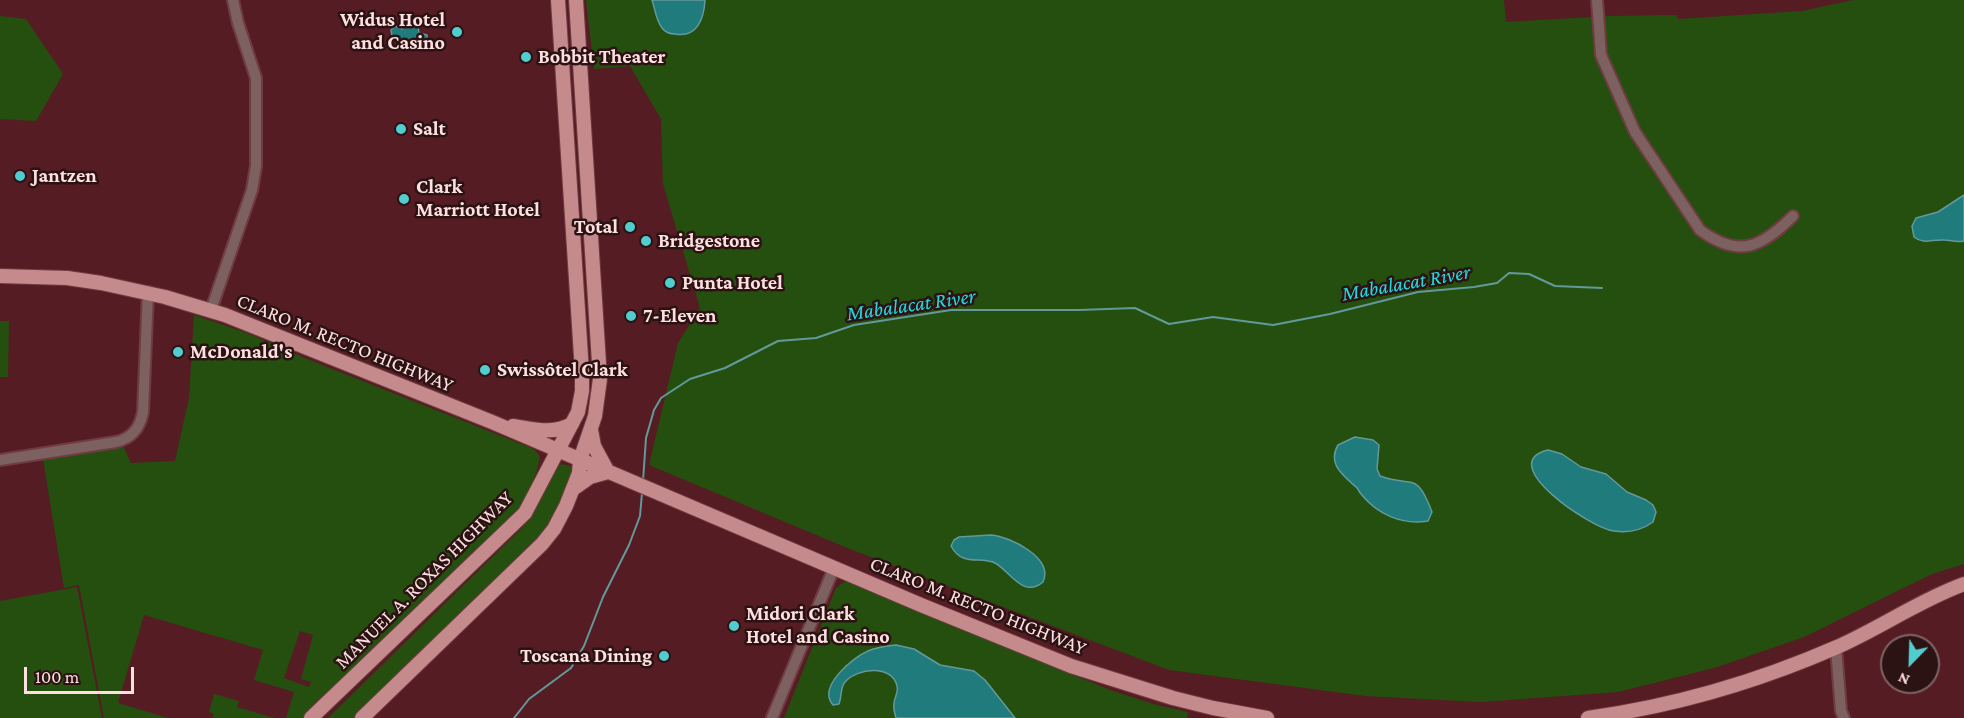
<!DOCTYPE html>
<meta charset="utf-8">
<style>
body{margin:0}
#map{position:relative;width:1964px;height:718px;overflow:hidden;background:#551d23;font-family:"Crimson Pro",serif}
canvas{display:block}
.north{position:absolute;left:1880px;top:634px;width:60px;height:60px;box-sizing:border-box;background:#2b1213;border:2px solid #7f6465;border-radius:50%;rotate:203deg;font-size:16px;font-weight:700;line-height:24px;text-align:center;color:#fee0e0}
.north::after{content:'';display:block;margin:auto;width:21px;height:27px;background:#52cdcf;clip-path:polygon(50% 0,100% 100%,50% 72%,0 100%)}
.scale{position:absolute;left:24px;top:667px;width:110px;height:27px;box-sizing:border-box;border:3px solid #fee0e0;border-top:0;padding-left:8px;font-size:18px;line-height:21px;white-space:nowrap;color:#fee0e0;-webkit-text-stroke:4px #2b1213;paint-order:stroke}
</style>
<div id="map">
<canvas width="1964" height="718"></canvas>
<div class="north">N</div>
<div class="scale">100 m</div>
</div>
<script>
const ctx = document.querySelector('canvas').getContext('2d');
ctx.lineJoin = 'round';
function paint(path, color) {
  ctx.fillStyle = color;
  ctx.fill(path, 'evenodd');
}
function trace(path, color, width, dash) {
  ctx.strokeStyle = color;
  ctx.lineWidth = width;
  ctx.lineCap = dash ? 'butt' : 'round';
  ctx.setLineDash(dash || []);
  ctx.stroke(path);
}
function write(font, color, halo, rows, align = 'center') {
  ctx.font = font + ' "Crimson Pro",serif';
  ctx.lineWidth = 5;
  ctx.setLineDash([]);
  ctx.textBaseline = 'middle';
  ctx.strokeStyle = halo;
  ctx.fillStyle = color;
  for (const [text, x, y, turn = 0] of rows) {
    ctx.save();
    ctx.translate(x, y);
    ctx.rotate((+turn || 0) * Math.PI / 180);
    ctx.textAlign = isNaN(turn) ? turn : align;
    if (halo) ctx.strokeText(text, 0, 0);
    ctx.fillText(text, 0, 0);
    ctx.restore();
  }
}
const green = new Path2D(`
 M 586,0 L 1504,0 L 1506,22 L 1610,16 L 1677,15 L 1678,19 L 1802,11 L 1853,0 L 1964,0 L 1964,564 L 1932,574 L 1804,637 L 1714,668 L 1618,692 L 1481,702 L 1365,696 L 1169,670 L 845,547 L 649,465 L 678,343 L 700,308 L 663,184 L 661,119 L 630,66 L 594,69 Z
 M 0,16 L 26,19 L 63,74 L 36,121 L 0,119 Z
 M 194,315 L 247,333 L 307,359 L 529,447 L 535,450 L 540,457 L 536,474 L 518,512 L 303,718 L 286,718 L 294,692 L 254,680 L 263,650 L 144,615 L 118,703 L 168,718 L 104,718 L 79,585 L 64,588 L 43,459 L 123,446 L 131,463 L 175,461 L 189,398 ZM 300,631 L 313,635 L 301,679 L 311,682 L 309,687 L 284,678 Z
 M 0,321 L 9,321 L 8,377 L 0,377 Z
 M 562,464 L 570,466 L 573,470 L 550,528 L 357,718 L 328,718 L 522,528 L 536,509 L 558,466 Z
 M 849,581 L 858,582 L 1071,674 L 1113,691 L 1157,705 L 1188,712 L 1187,718 L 784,718 L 836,588 L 844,582 Z
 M 77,587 L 102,718 L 0,718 L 0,601 Z
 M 214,694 L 239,701 L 237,707 L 274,718 L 213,718 L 214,714 L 209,712 Z`);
const water = new Path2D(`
 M 652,0 L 705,0 C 704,19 697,38 675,34 C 670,34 665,32 662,28 C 656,20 655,9 652,0 Z
 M 413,22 L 418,26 L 419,33 L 427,35 L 427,42 L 421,45 L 412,39 L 406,46 L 402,47 L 392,36 L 391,30 L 395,26 L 402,29 L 407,23 Z
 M 1964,195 L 1964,241 C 1956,243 1951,240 1944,240 C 1932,239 1924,245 1914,237 L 1912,226 L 1916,218 L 1938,212 Z
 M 1355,437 L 1373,440 L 1379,445 L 1377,469 L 1380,476 C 1413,488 1416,470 1432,512 L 1428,521 C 1402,525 1378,515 1361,494 C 1359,492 1358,488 1356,487 C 1343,475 1327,464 1338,445 Z
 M 1548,450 L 1562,454 L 1581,467 L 1606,474 L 1627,492 L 1646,500 L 1653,505 L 1656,512 L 1653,522 C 1642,530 1628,533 1614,531 C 1592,529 1493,463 1548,450 Z
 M 991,535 C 1011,537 1054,558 1043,582 C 1023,599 1010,571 995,563 C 980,556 962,567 951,546 L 954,540 L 959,537 Z
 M 896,645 L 914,649 L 940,665 L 974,671 L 985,680 L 1015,718 L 896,718 C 895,714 893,709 894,704 C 894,697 899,693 897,686 C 892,664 857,668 845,682 C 840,688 842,696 839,704 L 833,705 C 817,687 852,658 868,651 C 877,647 886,646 896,645 Z`);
const stream = new Path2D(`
 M 643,481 L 646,438 L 654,410 L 661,398 L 690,379 L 725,368 L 778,341 L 816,338 L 854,325 L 951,310 L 1079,310 L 1135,308 L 1169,324 L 1213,317 L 1273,325 L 1330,314 L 1418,292 L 1474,287 L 1497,283 L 1509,273 L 1529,274 L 1555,286 L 1602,288
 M 514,718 L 529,699 L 571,668 L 584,646 L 603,597 L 629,545 L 640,516 L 642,493`);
const minor = new Path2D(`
 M 1597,0 L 1601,55 L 1635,132 L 1700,230 C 1739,259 1762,247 1793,216
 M 211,310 L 252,190 L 256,166 L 256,78 L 238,23 L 233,0
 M 0,460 L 116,442 C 132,438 140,428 143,412 L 148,292
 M 1836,648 L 1841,711 L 1844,718
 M 772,718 L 834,568`);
const major = new Path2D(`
 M 0,276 L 67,278 L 101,283 L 165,297 L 225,315 L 492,422 L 921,605 L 1071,666 L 1173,698 L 1213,708 L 1267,718
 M 513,426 C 534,429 552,435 572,424
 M 573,489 L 590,477 L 608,472 L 594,446 L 591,430
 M 311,718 L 525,513 L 578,412 L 582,391 L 582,372 L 558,0
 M 362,718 L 542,544 L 554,529 L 566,506 L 579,473 L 580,460 L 595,416 L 600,379 L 576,0
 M 1588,718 C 1674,706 1757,682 1837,647 C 1880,628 1920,600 1964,584`);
const markers = [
 [457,32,6,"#52cdcf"],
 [526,57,6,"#52cdcf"],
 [401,129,6,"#52cdcf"],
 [20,176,6,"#52cdcf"],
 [404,199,6,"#52cdcf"],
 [630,227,6,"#52cdcf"],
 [646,241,6,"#52cdcf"],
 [670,283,6,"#52cdcf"],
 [631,316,6,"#52cdcf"],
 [178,352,6,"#52cdcf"],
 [485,370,6,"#52cdcf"],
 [734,626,6,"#52cdcf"],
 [664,656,6,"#52cdcf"]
];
const poiNames = [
 ["Widus Hotel",445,20,"right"],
 ["and Casino",445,43,"right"],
 ["Bobbit Theater",538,57],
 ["Salt",413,129],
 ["Jantzen",32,176],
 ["Clark",416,187],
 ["Marriott Hotel",416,210],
 ["Total",618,227,"right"],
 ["Bridgestone",658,241],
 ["Punta Hotel",682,283],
 ["7-Eleven",643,316],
 ["McDonald's",190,352],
 ["Swissôtel Clark",497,370],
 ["Midori Clark",746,614],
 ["Hotel and Casino",746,637],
 ["Toscana Dining",652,656,"right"]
];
const streetNames = [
 ["CLARO M. RECTO HIGHWAY",345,343,22],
 ["MANUEL A. ROXAS HIGHWAY",424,580,-45],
 ["CLARO M. RECTO HIGHWAY",978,606,22]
];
const waterNames = [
 ["Mabalacat River",1406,283,-10],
 ["Mabalacat River",911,305,-8]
];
paint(green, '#254f0f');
paint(water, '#207b7d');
trace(water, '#63999b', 1.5);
trace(stream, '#63999b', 2);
trace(minor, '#703c41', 14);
trace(major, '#703c41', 16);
trace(minor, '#7d6060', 10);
trace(major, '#c58b8c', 14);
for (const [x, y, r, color] of markers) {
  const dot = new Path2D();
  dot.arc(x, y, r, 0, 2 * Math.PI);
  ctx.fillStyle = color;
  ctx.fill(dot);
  trace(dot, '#2b1213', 2);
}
write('bold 20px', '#fee0e0', '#2b1213', poiNames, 'left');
write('20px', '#fee0e0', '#2b1213', streetNames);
write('italic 21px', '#24dade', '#2b1213', waterNames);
</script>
